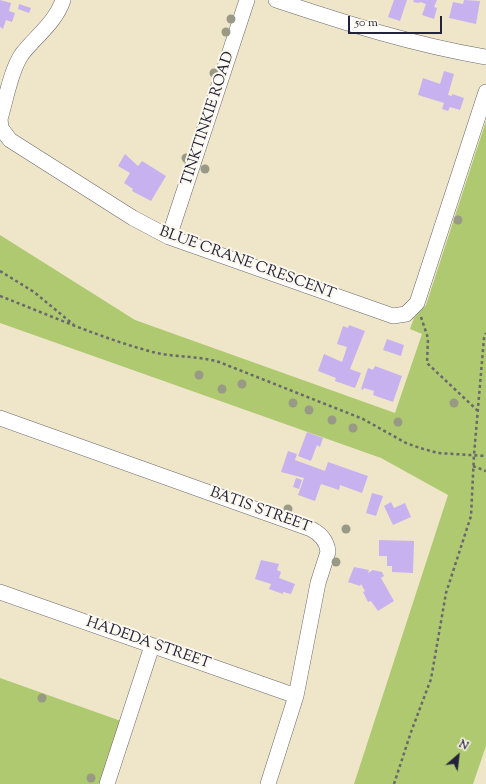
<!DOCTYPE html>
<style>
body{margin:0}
#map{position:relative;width:486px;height:784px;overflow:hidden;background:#efe6c9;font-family:"Sorts Mill Goudy",serif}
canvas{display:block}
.north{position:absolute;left:438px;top:736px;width:40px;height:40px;-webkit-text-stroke:3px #fbf7ec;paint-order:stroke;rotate:28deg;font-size:11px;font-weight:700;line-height:16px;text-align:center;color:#22223b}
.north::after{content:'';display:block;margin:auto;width:14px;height:18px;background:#22223b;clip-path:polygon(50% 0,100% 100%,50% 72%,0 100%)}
.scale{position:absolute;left:348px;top:16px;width:94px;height:18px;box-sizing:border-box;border:2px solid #22223b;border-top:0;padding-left:5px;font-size:12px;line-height:14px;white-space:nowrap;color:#22223b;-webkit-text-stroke:3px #fbf7ec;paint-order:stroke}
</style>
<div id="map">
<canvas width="486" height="784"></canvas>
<div class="north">N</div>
<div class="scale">50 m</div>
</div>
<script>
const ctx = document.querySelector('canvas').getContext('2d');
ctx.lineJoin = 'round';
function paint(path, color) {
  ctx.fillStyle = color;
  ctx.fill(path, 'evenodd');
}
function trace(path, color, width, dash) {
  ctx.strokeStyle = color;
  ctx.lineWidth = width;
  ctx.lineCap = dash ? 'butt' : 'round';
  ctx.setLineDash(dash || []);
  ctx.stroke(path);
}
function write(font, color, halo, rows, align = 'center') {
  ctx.font = font + ' "Sorts Mill Goudy",serif';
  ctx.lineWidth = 4;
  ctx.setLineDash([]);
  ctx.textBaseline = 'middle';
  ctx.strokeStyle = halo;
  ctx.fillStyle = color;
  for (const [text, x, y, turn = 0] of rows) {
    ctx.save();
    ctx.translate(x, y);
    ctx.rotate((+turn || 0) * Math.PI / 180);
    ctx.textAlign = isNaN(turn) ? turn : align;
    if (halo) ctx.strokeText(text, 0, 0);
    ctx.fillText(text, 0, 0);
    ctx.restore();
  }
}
const green = new Path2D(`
 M 486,121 L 486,746 L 473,784 L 354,784 L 448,495 L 381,458 L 0,323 L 0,235 L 135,320 L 395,413 L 422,334 L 410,329 L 414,318 L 426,305 Z
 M 0,678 L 121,721 L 100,784 L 0,784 Z`);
const building = new Path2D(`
 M 0,0 L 11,3 L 9,11 L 15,13 L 12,22 L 6,20 L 3,29 L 0,27 Z
 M 394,0 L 407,0 L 400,21 L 388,17 Z
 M 414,0 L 437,0 L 434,7 L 437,8 L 434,19 L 422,15 L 426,4 L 420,2 L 419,3 L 413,2 Z
 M 464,0 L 480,1 L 476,24 L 449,18 L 453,2 L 463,4 Z
 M 19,4 L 31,8 L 29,13 L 18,9 Z
 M 444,71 L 454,74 L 448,95 L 452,96 L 452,94 L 464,98 L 460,110 L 450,107 L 448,111 L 442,109 L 444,103 L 418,95 L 423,78 L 440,84 Z
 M 125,154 L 138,166 L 142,161 L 166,176 L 151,201 L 132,191 L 133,189 L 124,183 L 130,173 L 118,166 Z
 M 349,325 L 365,331 L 350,369 L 361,373 L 355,388 L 335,381 L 336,378 L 318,371 L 324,354 L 342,362 L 347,347 L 337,344 L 343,326 L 348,328 Z
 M 387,339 L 404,345 L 401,356 L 383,350 Z
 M 375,366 L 402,376 L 393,402 L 373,395 L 374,391 L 364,388 L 363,390 L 361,389 L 368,368 L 373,370 Z
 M 307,432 L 323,438 L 320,447 L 317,445 L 311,461 L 298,456 Z
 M 288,451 L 297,454 L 295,460 L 325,471 L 328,462 L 368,476 L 362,493 L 340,485 L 339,490 L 321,484 L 315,501 L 298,495 L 304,478 L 281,472 Z
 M 296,478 L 302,480 L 299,489 L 293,487 Z
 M 372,493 L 383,496 L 376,516 L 366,513 Z
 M 391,502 L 394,508 L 405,503 L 411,517 L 393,525 L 384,506 Z
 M 379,540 L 414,541 L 413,573 L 392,572 L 392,566 L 387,566 L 387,556 L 379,556 Z
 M 261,560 L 279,564 L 277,570 L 281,572 L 279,578 L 295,584 L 291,594 L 283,592 L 283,594 L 269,589 L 271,584 L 255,579 Z
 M 354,567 L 369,570 L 368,573 L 373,570 L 382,572 L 384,576 L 381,578 L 394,601 L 378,611 L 371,601 L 368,602 L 363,592 L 365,591 L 361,584 L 360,586 L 348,582 Z`);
const path = new Path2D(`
 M 0,271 L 34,292 L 74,325
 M 0,296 C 49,315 98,337 149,351 C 172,358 196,355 219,362 L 363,419 L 406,443 L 420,448 L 438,453 L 486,456
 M 421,317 L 428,338 L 427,363 L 478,411
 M 473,466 L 486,471
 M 394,784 L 411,732 L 431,679 L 446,593 L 471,516 L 474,455 L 484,338 L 486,333`);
const street = new Path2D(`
 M 63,0 C 56,22 36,36 22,54 C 11,70 6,99 0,119 L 1,128 L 10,140 L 133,218 L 169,237 L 393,316 L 406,314 L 417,303 L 486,92
 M 276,0 C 345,23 414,45 486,57
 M 169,237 L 247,0
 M 0,418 L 311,529 C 321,534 327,541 328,552 L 318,583 L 296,696 L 268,784
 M 0,592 L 296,696
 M 107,784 L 152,646`);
const trees = [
 [231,19],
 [226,32],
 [214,73],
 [186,158],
 [205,169],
 [458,220],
 [199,375],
 [242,384],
 [222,389],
 [293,403],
 [454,403],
 [309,410],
 [332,420],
 [398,422],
 [353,428],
 [288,509],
 [346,529],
 [336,562],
 [42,698],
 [91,778]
];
const streetNames = [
 ["TINKTINKIE ROAD",209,119,-72],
 ["BLUE CRANE CRESCENT",247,264,20],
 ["BATIS STREET",260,511,20],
 ["HADEDA STREET",148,644,19]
];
paint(green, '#aec970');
paint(building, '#c8b1ef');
trace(street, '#6a676d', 16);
trace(path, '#6a676d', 2.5, [3, 3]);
trace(street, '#fff', 15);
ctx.fillStyle = '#999a85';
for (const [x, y] of trees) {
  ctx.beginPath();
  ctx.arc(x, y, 4.5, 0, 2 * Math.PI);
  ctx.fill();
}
write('15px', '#22223b', '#fbf7ec', streetNames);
</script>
